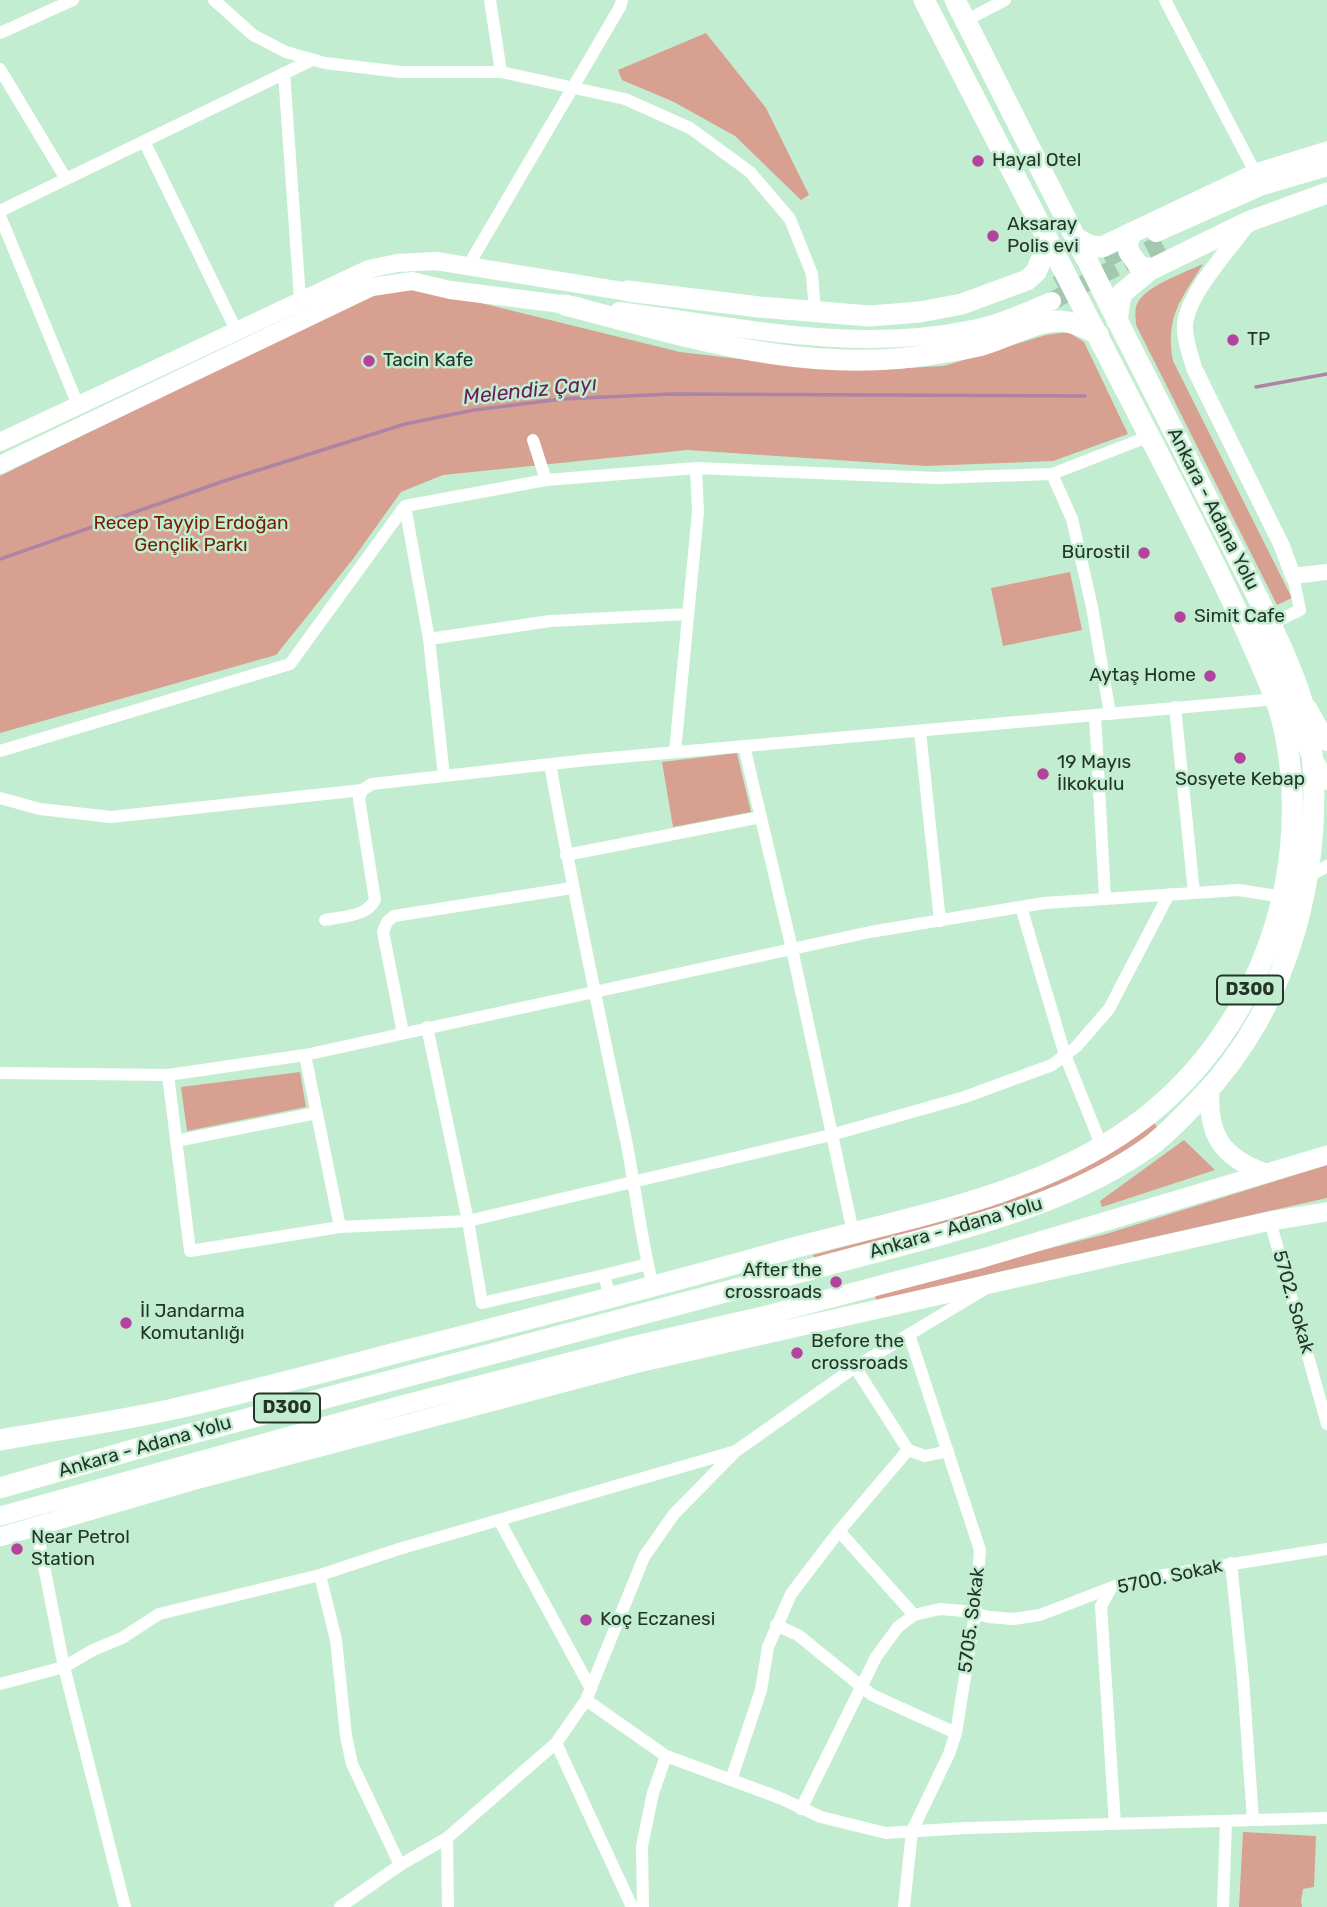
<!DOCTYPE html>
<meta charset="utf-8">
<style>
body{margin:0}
canvas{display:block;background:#c3edd1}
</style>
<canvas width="1327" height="1907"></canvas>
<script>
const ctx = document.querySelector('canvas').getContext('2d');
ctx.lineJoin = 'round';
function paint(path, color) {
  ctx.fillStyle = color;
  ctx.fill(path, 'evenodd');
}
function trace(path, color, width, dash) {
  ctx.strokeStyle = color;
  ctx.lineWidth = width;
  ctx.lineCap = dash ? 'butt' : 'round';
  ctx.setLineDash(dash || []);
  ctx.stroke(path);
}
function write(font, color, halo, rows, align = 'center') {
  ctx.font = font + ' Rubik,sans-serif';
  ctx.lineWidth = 5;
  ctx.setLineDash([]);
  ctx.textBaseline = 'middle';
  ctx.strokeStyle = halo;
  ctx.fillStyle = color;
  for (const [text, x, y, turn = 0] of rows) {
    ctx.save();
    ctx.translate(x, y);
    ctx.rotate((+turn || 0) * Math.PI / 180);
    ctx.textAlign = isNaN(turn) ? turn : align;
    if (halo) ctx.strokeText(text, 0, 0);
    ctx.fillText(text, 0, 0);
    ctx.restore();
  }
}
const green = new Path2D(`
 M 706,33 L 766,108 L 809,195 L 801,200 L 735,136 L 674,102 L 622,80 L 618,70 Z
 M 1203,264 C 1181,300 1165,316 1173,361 L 1292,598 L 1277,605 L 1136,325 C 1136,318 1134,311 1137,304 C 1145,286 1186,272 1203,264 Z
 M 416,287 L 680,352 L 800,366 L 872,370 L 944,366 L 1046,335 L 1068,332 L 1084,342 L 1128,434 L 1053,461 L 926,466 L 687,450 L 443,475 L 401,492 L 353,559 L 276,655 L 0,733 L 0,476 L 328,315 L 389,289 Z
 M 1070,572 L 1082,630 L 1003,646 L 991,588 Z
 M 737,753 L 751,812 L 673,827 L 662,762 Z
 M 300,1072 L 306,1107 L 187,1131 L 181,1087 Z
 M 1152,1121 L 1160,1130 L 1089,1181 L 816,1261 L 813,1255 L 956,1217 L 1023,1194 Z
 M 1184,1140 L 1215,1170 L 1102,1207 L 1100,1201 Z
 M 1327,1165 L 1327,1198 L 998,1272 L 876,1302 L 875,1293 L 1106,1234 Z
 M 1243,1832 L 1316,1836 L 1314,1887 L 1303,1889 L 1301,1901 L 1302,1907 L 1239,1907 Z`);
const stream = new Path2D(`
 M 1256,387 L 1327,374
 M 0,559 L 227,480 L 405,424 L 474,410 L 562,399 L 671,394 L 1085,396`);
const secondaryTunnel = new Path2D(`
 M 1057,285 L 1128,247
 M 1052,301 L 1162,243`);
const minor = new Path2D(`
 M 214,0 L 253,35 L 286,52 L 325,63 L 401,72 L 501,72 L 625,99 L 690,128 L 750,172 L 790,219 L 812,274 L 815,311
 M 490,0 L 501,72
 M 1165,0 L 1256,174
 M 965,21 L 1005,0
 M 0,33 L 73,0
 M 0,69 L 66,179
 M 284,73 L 300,299
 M 144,141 L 237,332
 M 0,211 L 312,60
 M 0,216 L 78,405
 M 468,266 L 620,7 L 622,0
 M 533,440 L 546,480
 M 1052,474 L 1072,519 L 1092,607 L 1110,714
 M 405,506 L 429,639 L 444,776
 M 1271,624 L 1300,610 L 1293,576
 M 429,639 L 550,621 L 688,614
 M 1175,707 L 1194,893
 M 1095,715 L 1105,898
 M 920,731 L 940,921
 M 744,746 L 792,949 L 853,1232
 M 0,751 L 290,664 L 405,506 L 546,480 L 696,468 L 936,478 L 1052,474 L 1150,436
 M 675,752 L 698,512 L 696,468
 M 550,764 C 573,892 600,1018 627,1145 C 636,1192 641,1240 653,1286
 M 0,798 L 40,809 L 111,817 L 362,790
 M 566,855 L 761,817
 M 1315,873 L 1327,866
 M 1021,907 L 1065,1055 L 1102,1147
 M 325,920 C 343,916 366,917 375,900 L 359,799 L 362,790 L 372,784 L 587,760 L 1277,699
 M 427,1027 L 468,1221 L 482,1303 L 604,1275 L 610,1298
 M 403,1033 L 383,932 L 387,922 L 394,916 L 572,888
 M 0,1073 L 168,1075 L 305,1055
 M 168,1075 L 190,1251 L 340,1227 L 468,1221 L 831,1135 L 965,1097 L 1052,1065 L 1076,1047 L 1109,1009 L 1169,894
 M 176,1141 L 317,1113
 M 1270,1221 L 1327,1424
 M 340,1227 L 305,1055 L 870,932 L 1044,903 L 1239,890 L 1283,897
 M 604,1275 L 648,1264
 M 855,1367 L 908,1450 L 925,1456 L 948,1451
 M 499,1520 L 591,1689
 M 36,1526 L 64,1667 L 125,1907
 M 839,1531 L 914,1615
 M 1231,1563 L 1243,1678 L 1253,1820
 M 320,1575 L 336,1640 L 346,1736 L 352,1764 L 400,1865
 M 1110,1590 L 1101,1606 L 1115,1824
 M 776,1625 L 798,1635 L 872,1695 L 956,1733
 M 0,1684 L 64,1667 L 93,1650 L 122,1638 L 159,1614 L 320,1575 L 399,1549 L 736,1451
 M 586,1700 L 666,1756 L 780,1798 L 821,1817 L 886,1833 L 967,1828 L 1327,1818
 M 556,1743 L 632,1907
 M 731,1780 L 761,1690 L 768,1647 L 791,1594 L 839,1531 L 908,1450
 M 801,1809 L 876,1657 L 898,1627 L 914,1615 L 940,1609 L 964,1611 L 989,1617 L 1013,1619 L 1040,1615 L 1123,1583 L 1152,1577 L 1327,1549
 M 447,1838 L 448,1907
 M 340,1907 L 400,1865 L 447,1838 L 556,1743 L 586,1700 L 644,1557 L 674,1514 L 736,1451 L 855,1367 L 983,1290
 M 643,1907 L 642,1846 L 653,1793 L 666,1756
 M 904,1907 L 912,1831 L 949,1754 L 956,1733 L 975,1614 L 980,1550 L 909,1334
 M 1223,1907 L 1226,1821`);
const tertiary = new Path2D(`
 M 1247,225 C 1229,249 1188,294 1185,324 C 1184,339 1190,353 1194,368 L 1282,546 L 1293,576 L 1327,572`);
const secondary = new Path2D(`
 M 1156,233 L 1260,187 L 1327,167
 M 619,311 C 736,326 855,354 972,329 C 1000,324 1026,311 1052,301
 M 0,442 L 369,269 L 397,263 L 436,261 L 641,294
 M 0,465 L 372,287 L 412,281 L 450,290 L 577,306
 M 1255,631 L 1279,673 L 1309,752 L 1327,781
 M 1308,708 L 1327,742`);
const primary = new Path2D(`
 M 1210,1089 C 1207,1134 1221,1157 1265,1173
 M 0,1516 L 406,1404 L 632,1346 L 767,1315 L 983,1258 L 1327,1155
 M 0,1537 L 199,1479 L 638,1363 L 1270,1221 L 1327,1212`);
const trunk = new Path2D(`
 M 1133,232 L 1127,242 L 1129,252 L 1139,266 L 1152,269
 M 1077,239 L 1091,246 L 1102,247 L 1256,174 L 1327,152
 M 628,291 L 759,307 L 870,316 L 920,312 L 962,304 L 1027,280 L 1036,272 L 1042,258 L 1045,231
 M 565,305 C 690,337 804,376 935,354 C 951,351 967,349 982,345 C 1007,338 1032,322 1058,321 C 1072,321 1085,328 1098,334
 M 1117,321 L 1121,294 L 1150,270 L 1250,221 L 1327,193
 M 0,1440 C 56,1430 113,1422 169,1410 C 245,1393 320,1373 396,1353 C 522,1321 649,1288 775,1253 C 894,1220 1030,1200 1132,1127 C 1254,1040 1313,884 1286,738 C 1280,705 1266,676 1253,646 C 1228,589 1200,535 1172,480 C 1090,320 1008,160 924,0
 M 0,1488 L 171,1439 L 940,1235 C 1014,1214 1085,1192 1149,1147 C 1167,1134 1183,1116 1199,1100 C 1294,1002 1327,859 1309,725 C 1297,676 1275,633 1253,588 L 955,0`);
const markers = [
 [978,161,7,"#b4439f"],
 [993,236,7,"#b4439f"],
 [1233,340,7,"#b4439f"],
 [369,361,7,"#b4439f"],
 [1144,553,7,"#b4439f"],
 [1180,617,7,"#b4439f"],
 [1210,676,7,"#b4439f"],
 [1240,758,7,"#b4439f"],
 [1043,774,7,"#b4439f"],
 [836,1282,7,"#b4439f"],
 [126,1323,7,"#b4439f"],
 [797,1353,7,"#b4439f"],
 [17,1549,7,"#b4439f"],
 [586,1620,7,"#b4439f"]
];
const shields = [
 [1250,990,66],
 [287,1408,66]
];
const shieldNames = [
 ["D300",1250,990],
 ["D300",287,1408]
];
const poiNames = [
 ["Hayal Otel",992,161],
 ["Aksaray",1007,225],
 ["Polis evi",1007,247],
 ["TP",1247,340],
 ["Tacin Kafe",383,361],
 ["Bürostil",1130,553,"right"],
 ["Simit Cafe",1194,617],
 ["Aytaş Home",1196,676,"right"],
 ["19 Mayıs",1057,763],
 ["İlkokulu",1057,785],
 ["Sosyete Kebap",1240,780,"center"],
 ["After the",822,1271,"right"],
 ["crossroads",822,1293,"right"],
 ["İl Jandarma",140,1312],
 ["Komutanlığı",140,1334],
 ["Before the",811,1342],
 ["crossroads",811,1364],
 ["Near Petrol",31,1538],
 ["Station",31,1560],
 ["Koç Eczanesi",600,1620]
];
const streetNames = [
 ["Ankara - Adana Yolu",1213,509,63],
 ["Ankara - Adana Yolu",956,1228,-16],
 ["5702. Sokak",1293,1302,74],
 ["Ankara - Adana Yolu",145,1447,-16],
 ["5700. Sokak",1170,1577,-12],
 ["5705. Sokak",972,1620,-83]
];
const parkNames = [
 ["Recep Tayyip Erdoğan",191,524],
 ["Gençlik Parkı",191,546]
];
const waterNames = [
 ["Melendiz Çayı",530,391,-6]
];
paint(green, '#d7a091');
trace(stream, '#ad84a4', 3.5);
trace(secondaryTunnel, '#a3c8af', 18, [18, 9]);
trace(minor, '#fff', 12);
trace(tertiary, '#fff', 16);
trace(secondary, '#fff', 18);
trace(primary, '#fff', 19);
trace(trunk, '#fff', 21);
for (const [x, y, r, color] of markers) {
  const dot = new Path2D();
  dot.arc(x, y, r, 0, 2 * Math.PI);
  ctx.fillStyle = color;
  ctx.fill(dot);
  trace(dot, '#c3edd1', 2.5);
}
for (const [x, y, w] of shields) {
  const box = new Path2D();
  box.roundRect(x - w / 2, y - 14.5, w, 29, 5);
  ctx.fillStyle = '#c3edd1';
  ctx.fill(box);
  trace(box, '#233429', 2);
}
write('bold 18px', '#233429', null, shieldNames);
write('19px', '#233429', '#c3edd1', poiNames, 'left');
write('19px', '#233429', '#c3edd1', streetNames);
write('19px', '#771d02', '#c3edd1', parkNames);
write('italic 21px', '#691e5c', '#c3edd1', waterNames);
</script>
